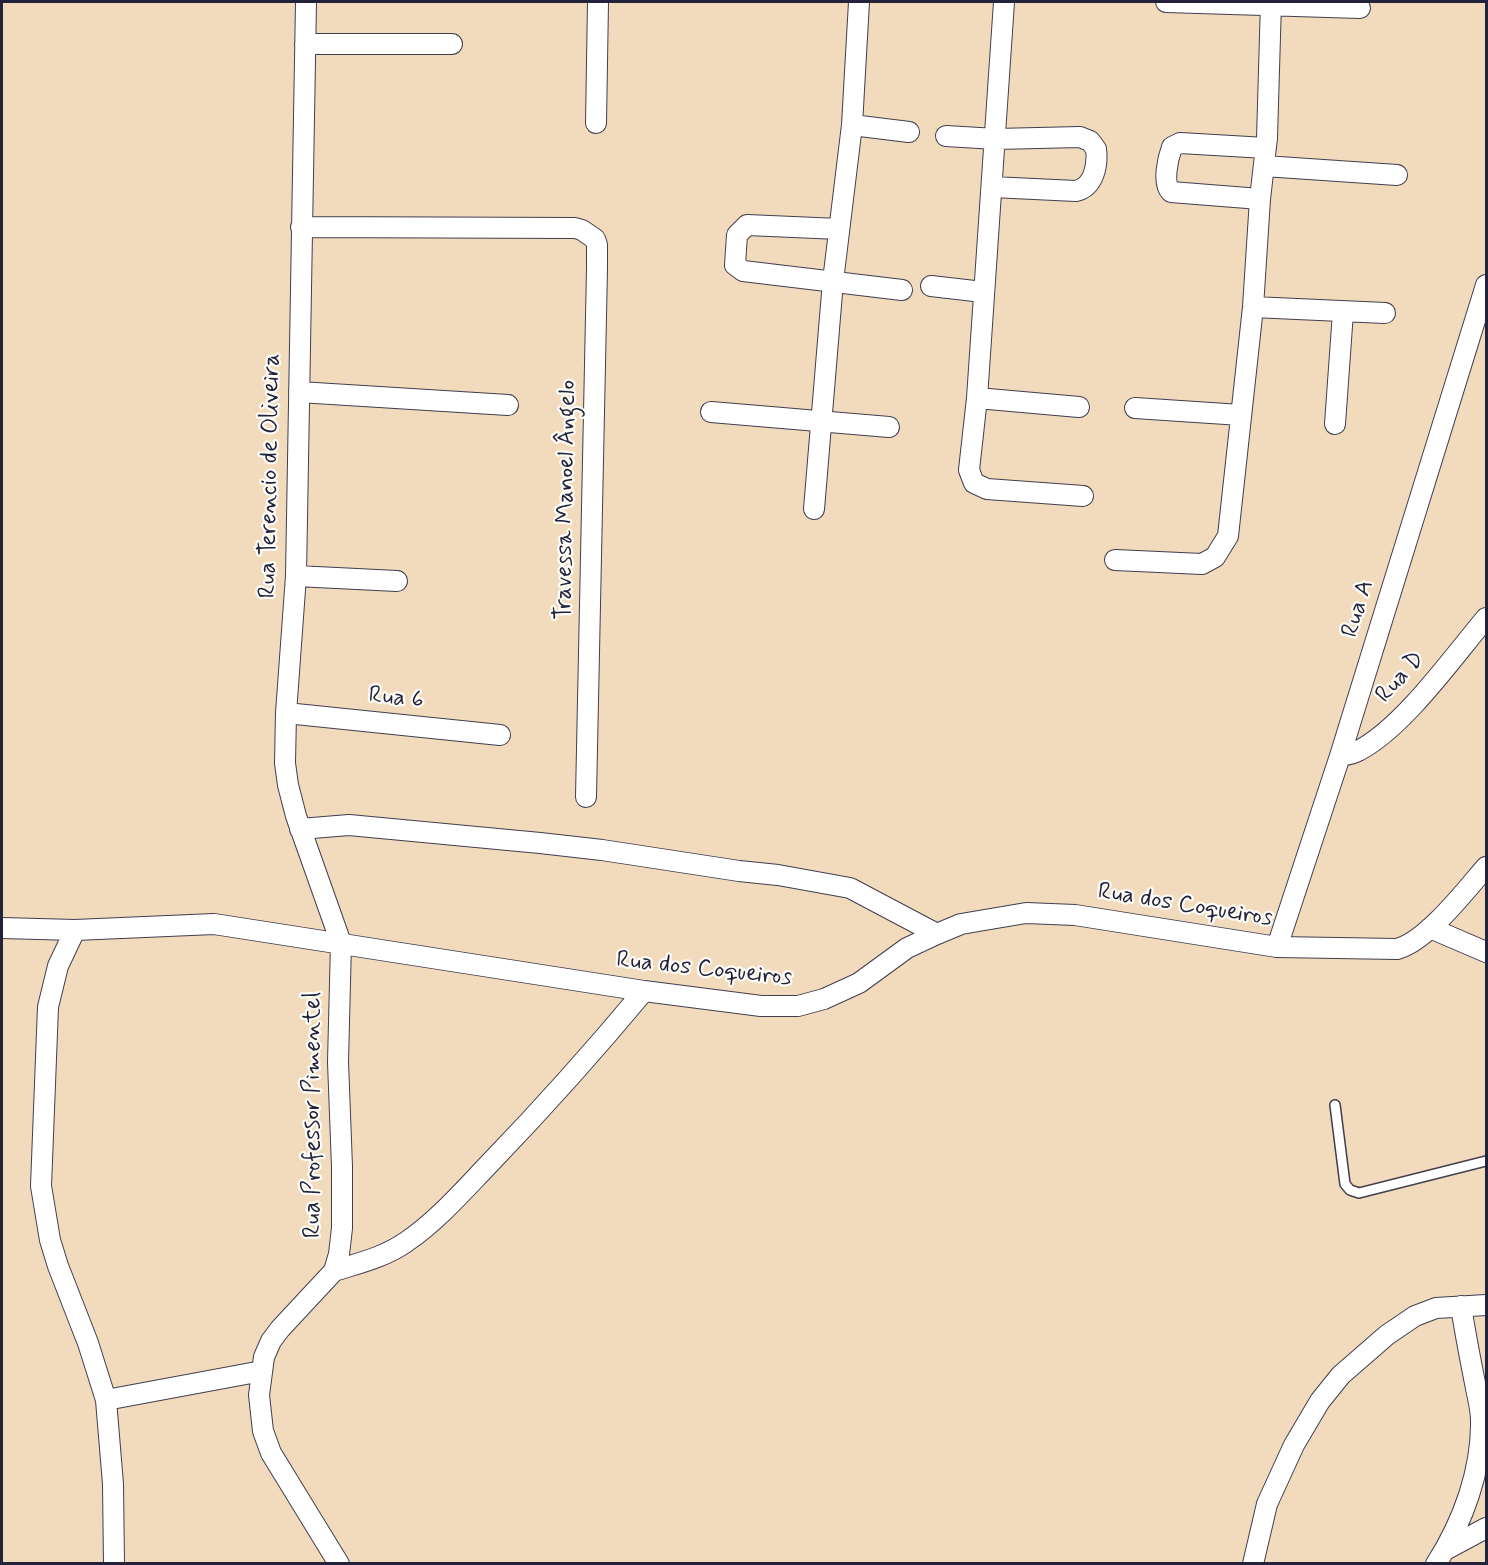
<!DOCTYPE html>
<meta charset="utf-8">
<style>
body{margin:0}
#map{position:relative;width:1488px;height:1565px;overflow:hidden;background:#f2dbbc;font-family:Mynerve,sans-serif}
canvas{display:block}
.frame{position:absolute;inset:0;border:3px solid #22223b;pointer-events:none}
</style>
<div id="map">
<canvas width="1488" height="1565"></canvas>
<div class="frame"></div>
</div>
<script>
const ctx = document.querySelector('canvas').getContext('2d');
ctx.lineJoin = 'round';
function trace(path, color, width, dash) {
  ctx.strokeStyle = color;
  ctx.lineWidth = width;
  ctx.lineCap = dash ? 'butt' : 'round';
  ctx.setLineDash(dash || []);
  ctx.stroke(path);
}
function write(font, color, halo, rows, align = 'center') {
  ctx.font = font + ' Mynerve,sans-serif';
  ctx.lineWidth = 4.5;
  ctx.setLineDash([]);
  ctx.textBaseline = 'middle';
  ctx.strokeStyle = halo;
  ctx.fillStyle = color;
  for (const [text, x, y, turn = 0] of rows) {
    ctx.save();
    ctx.translate(x, y);
    ctx.rotate((+turn || 0) * Math.PI / 180);
    ctx.textAlign = isNaN(turn) ? turn : align;
    if (halo) ctx.strokeText(text, 0, 0);
    ctx.fillText(text, 0, 0);
    ctx.restore();
  }
}
const service = new Path2D(`
 M 1335,1105 L 1345,1184 L 1350,1190 L 1359,1193 L 1486,1161`);
const minor = new Path2D(`
 M 306,2 L 296,576 L 286,713 L 285,763 L 288,785 L 296,816 L 341,943 L 338,1062 L 342,1167 L 342,1228 L 339,1254 L 334,1271 L 280,1329 L 271,1341 L 264,1357 L 259,1395 L 263,1431 L 271,1453 L 339,1564
 M 1004,2 L 977,398 L 969,470 L 974,483 L 987,489 L 1083,496
 M 1166,2 L 1360,8
 M 305,44 L 452,44
 M 596,123 L 598,2
 M 852,125 L 909,132
 M 946,136 L 996,139 L 1080,137 L 1090,141 L 1096,149 C 1098,165 1094,187 1076,191 L 992,187
 M 1264,166 L 1397,175
 M 1260,199 L 1171,192 C 1162,183 1168,158 1172,147 L 1180,143 L 1266,148
 M 301,227 L 575,228 L 582,230 L 595,239 L 597,245 L 597,268 L 586,797
 M 839,229 L 747,225 L 737,235 L 735,265 L 743,271 L 902,290
 M 931,286 L 983,292
 M 1253,307 L 1385,313
 M 299,392 L 508,405
 M 977,398 L 1079,407
 M 1135,408 L 1241,415
 M 711,412 L 889,427
 M 1335,424 L 1343,312
 M 814,509 L 833,281 L 852,125 L 859,2
 M 1115,560 L 1202,564 L 1215,557 L 1228,536 L 1253,307 L 1260,199 L 1267,138 L 1271,2
 M 296,576 L 397,581
 M 286,713 L 500,735
 M 1340,756 C 1346,755 1353,754 1358,751 C 1403,728 1453,657 1486,618
 M 300,829 L 349,825 L 540,843 L 602,850 L 739,871 L 778,875 L 850,888 L 937,934
 M 2,928 L 75,930 L 214,924 L 644,991 L 761,1006 L 798,1006 L 824,999 L 859,983 L 907,948 L 937,934 L 961,924 L 1026,913 L 1075,915 L 1277,947 L 1397,949 C 1426,942 1466,890 1486,867
 M 1430,928 L 1486,952
 M 75,930 L 58,966 L 48,1007 L 41,1186 L 50,1240 L 58,1266 L 88,1343 L 106,1400 L 113,1484 L 114,1564
 M 1277,947 L 1340,756 L 1486,285
 M 334,1271 C 359,1263 385,1257 406,1242 C 437,1221 463,1191 489,1164 C 543,1108 594,1051 644,991
 M 106,1400 L 262,1371
 M 1445,1550 L 1486,1528
 M 1253,1564 L 1267,1504 L 1294,1445 L 1320,1401 L 1341,1375 L 1387,1335 L 1415,1316 L 1436,1308 L 1486,1305
 M 1436,1564 C 1463,1522 1482,1470 1481,1420 C 1481,1408 1477,1395 1475,1383 C 1470,1358 1465,1332 1461,1306`);
const streetNames = [
 ["Rua Terencio de Oliveira",271,476,-89],
 ["Travessa Manoel Ângelo",567,500,-89],
 ["Rua A",1359,609,-73],
 ["Rua D",1401,678,-48],
 ["Rua 6",396,699,6],
 ["Rua dos Coqueiros",1185,906,9],
 ["Rua dos Coqueiros",704,970,6],
 ["Rua Professor Pimentel",314,1115,-90]
];
trace(service, '#413e4e', 12);
trace(minor, '#413e4e', 22);
trace(service, '#fff', 9);
trace(minor, '#fff', 20);
write('24px', '#22223b', '#fdfcf7', streetNames);
</script>
